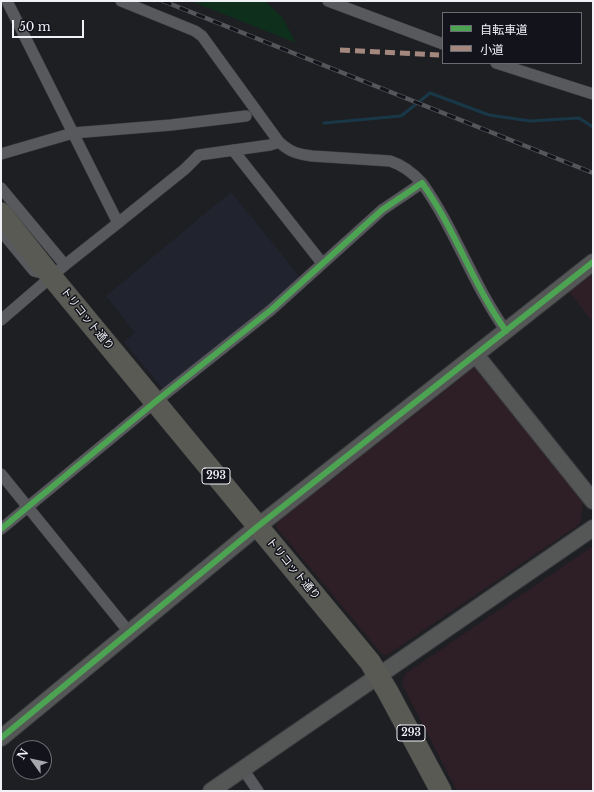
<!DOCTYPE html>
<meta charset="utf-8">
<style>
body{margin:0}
#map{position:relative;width:594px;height:792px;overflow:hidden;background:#1e1f23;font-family:"Libre Baskerville","Noto Sans JP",serif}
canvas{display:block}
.frame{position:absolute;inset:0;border:2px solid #f0f1f6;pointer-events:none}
.legend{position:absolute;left:442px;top:12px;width:140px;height:52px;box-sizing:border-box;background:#13141b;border:1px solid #6b6c73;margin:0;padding:5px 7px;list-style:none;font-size:12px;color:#f0f1f6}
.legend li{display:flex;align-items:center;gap:8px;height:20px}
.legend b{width:20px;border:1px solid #6b6c73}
.north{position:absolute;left:12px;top:740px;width:40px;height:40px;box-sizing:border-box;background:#13141b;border:1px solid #6b6c73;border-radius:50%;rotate:303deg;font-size:11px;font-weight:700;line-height:16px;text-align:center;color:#f0f1f6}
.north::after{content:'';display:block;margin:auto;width:14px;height:18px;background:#a6a8ac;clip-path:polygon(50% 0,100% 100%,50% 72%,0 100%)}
.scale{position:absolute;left:12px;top:20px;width:72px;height:18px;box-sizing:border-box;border:2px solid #f0f1f6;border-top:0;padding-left:5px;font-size:12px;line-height:14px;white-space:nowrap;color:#f0f1f6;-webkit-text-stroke:3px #13141b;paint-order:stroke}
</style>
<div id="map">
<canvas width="594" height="792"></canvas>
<div class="frame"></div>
<ul class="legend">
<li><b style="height:5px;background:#4ca352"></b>自転車道</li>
<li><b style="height:5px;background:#a5887d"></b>小道</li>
</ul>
<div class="north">N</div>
<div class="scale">50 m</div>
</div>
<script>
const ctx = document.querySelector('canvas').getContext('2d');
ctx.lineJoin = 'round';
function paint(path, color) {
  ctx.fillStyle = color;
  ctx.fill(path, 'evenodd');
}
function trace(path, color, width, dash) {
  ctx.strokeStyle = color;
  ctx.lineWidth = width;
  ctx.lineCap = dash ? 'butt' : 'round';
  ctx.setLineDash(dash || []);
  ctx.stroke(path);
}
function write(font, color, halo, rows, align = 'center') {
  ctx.font = font + ' "Libre Baskerville","Noto Sans JP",serif';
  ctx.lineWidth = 3;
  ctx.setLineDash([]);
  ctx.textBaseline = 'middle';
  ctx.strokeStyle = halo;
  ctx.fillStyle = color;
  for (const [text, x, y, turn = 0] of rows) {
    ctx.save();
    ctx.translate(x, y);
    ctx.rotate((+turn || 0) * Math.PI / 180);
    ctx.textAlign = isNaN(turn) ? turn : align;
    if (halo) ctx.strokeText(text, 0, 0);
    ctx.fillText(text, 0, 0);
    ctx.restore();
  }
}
const commercial = new Path2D(`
 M 593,274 L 593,322 L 569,292 Z
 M 476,366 L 584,498 L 580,524 L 387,655 L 382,654 L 277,528 L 276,525 L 278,522 Z
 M 593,546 L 593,791 L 457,791 L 403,686 L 403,680 L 405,674 Z`);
const built = new Path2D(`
 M 231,192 L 300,277 L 249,322 L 163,389 L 124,342 L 135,333 L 106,296 Z`);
const green = new Path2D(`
 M 191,1 L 265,1 L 282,17 L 296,43 Z`);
const stream = new Path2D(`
 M 324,123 L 401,116 L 430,93 L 489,115 L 530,121 L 579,118 L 593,127`);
const street = new Path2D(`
 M 7,1 L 118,223
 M 121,1 L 195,31 L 202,36 L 279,142 C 290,152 297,154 312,156 L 390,161 C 403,165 413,173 422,183
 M 328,1 L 443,44
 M 496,63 L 593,94
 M 233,150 L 322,263
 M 1,154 L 73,133 L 171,125 L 246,116
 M 1,188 L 65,265
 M 1,231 L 34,271 L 49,275
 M 1,320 L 65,265 L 118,223 L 185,169 L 199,155 L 270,145 L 279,142
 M 1,474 L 129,632
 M 1,529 L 155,402 L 271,310 L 382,210 L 422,183 C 455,229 473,285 506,331
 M 243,769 L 258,791`);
const secondary = new Path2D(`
 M 476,355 L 593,501
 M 1,738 L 257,527 L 593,262
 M 211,791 L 593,528`);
const highway = new Path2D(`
 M 1,213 L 51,276 L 370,662 L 388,692 L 441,791`);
const rail = new Path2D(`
 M 163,1 L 593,173`);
const quiet = new Path2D(`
 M 340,50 L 439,55`);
const cycleway = new Path2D(`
 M 1,529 L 155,402 L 271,310 L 382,210 L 422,183 C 455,229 473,285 506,331
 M 1,738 L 257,527 L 593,262`);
const shields = [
 [216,476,28],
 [411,733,28]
];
const shieldNames = [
 ["293",216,476],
 ["293",411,733]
];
const streetNames = [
 ["トリコット通り",87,319,51],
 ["トリコット通り",293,569,50]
];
paint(commercial, '#2e1f26');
paint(built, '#21242f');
paint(green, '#0e2f1b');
trace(stream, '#193847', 3);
trace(street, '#3a3b3e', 12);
trace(secondary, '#3a3b3e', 18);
trace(highway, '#3a3b3e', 22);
trace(street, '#58595c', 11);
trace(secondary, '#555656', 16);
trace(highway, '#5a5a55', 21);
trace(rail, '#55565a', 4.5);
trace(rail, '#13141b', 3, [9]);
trace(quiet, '#a5887d', 5, [10, 5]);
trace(cycleway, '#4ca352', 6);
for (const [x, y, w] of shields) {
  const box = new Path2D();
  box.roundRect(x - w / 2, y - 8, w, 16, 3);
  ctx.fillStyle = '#13141b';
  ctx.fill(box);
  trace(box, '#f0f1f6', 1);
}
write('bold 10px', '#f0f1f6', null, shieldNames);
write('11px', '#f0f1f6', '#13141b', streetNames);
</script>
